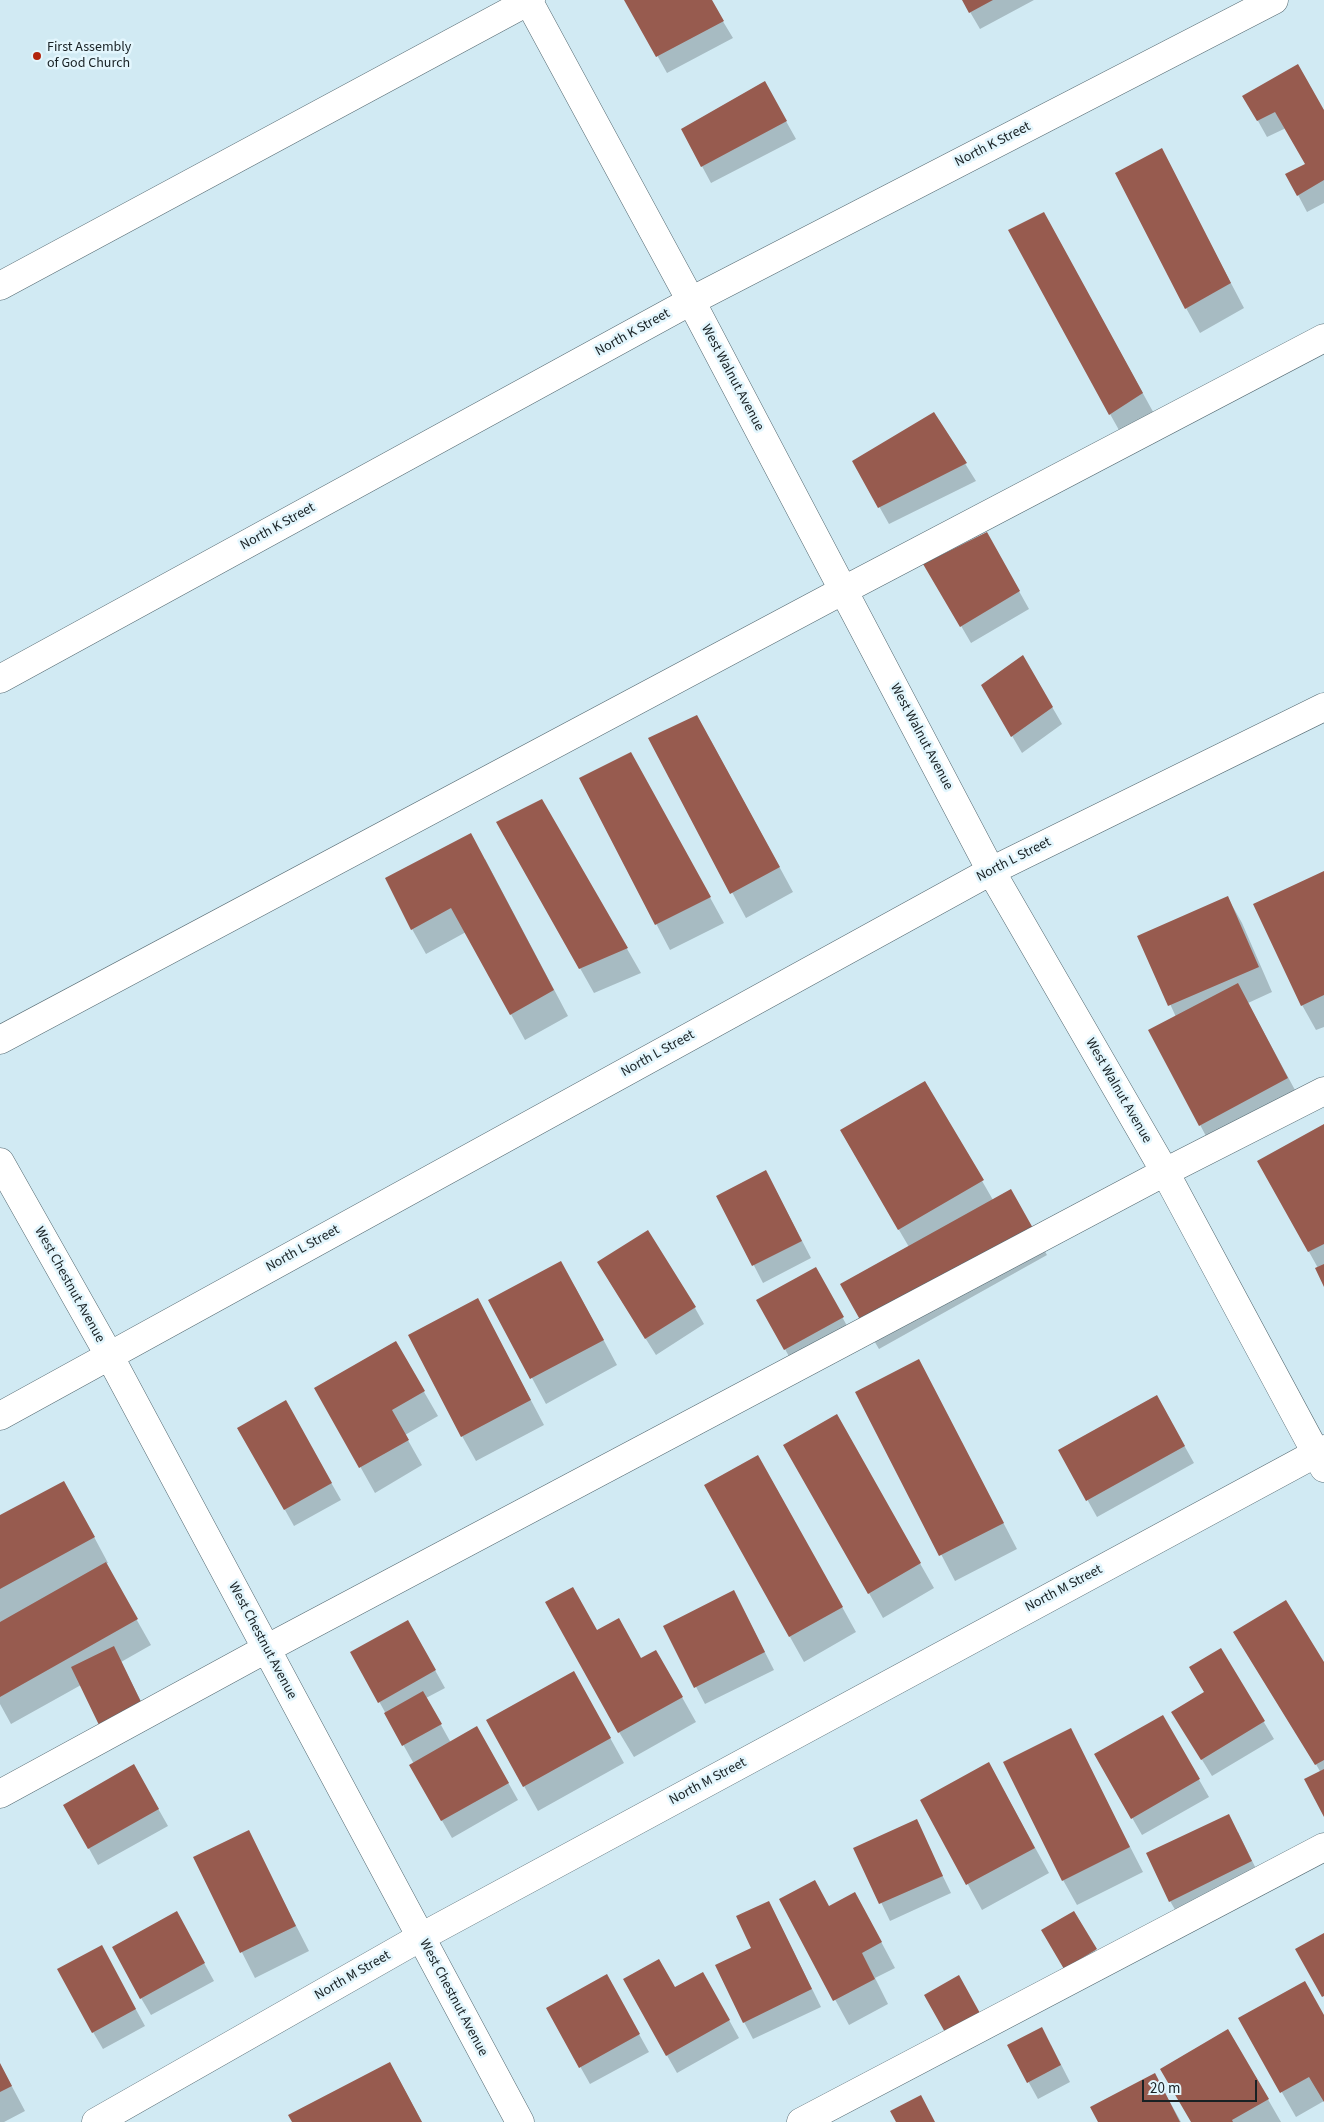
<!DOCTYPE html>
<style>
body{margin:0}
#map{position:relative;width:1324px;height:2122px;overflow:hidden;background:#d1eaf3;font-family:"Source Sans 3",sans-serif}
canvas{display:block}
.scale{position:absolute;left:1142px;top:2080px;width:115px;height:22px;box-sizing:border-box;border:2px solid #182124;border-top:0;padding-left:6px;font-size:15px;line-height:18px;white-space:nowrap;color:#182124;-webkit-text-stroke:4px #e3f6fd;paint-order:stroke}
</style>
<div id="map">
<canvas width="1324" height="2122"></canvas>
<div class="scale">20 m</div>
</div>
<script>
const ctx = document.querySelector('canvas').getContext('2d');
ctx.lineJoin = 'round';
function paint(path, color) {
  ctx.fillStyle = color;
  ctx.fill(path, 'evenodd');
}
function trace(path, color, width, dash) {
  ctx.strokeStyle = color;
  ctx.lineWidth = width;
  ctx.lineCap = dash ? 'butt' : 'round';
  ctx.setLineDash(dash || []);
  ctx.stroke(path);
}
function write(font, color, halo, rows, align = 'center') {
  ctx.font = font + ' "Source Sans 3",sans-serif';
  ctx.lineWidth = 5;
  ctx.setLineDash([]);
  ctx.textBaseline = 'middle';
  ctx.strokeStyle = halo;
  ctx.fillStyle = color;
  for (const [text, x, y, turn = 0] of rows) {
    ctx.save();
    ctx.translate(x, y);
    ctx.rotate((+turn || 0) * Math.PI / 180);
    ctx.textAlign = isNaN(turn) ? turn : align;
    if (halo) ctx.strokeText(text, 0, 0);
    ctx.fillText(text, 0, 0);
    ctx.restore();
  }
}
const shadow = new Path2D(`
 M 626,0 L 710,0 L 733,38 L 667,73 Z
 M 963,0 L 1034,0 L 980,29 Z
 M 764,82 L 796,139 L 711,183 L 682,129 Z
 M 1244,96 L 1324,112 L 1324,203 L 1307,212 L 1298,195 L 1307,165 L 1286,128 L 1267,137 Z
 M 1161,150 L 1244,308 L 1200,333 L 1186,308 Z
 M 1058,239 L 1157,419 L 1124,439 L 1110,414 Z
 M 934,414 L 976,481 L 889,524 L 854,462 Z
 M 996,550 L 1029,609 L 971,643 L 925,564 Z
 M 1023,657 L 1062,724 L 1022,753 L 983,686 Z
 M 649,739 L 711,741 L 793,892 L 746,918 Z
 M 580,779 L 645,779 L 724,923 L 670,950 Z
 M 541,800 L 641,973 L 594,993 L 498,823 Z
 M 485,859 L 568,1016 L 525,1040 L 466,932 L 426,954 L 412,929 Z
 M 1324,872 L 1324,1027 L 1316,1030 L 1302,1005 Z
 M 1228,898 L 1242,923 L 1272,992 L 1248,1003 L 1302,1103 L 1214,1151 L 1150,1031 L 1176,1017 L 1139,936 Z
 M 925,1082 L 993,1200 L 1010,1190 L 1047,1255 L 879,1349 L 864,1324 L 909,1247 L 841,1131 Z
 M 1324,1126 L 1324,1284 L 1318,1268 L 1259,1162 Z
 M 775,1189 L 811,1258 L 763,1283 L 718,1196 Z
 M 816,1269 L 852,1335 L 795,1367 L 758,1301 Z
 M 608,1279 L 695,1308 L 704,1324 L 656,1355 Z
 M 575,1287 L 617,1365 L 546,1404 L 490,1300 Z
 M 478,1300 L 544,1425 L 476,1461 L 462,1436 Z
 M 395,1342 L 438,1416 L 405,1435 L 422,1465 L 375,1493 L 316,1388 Z
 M 919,1361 L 1017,1549 L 955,1581 L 857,1393 Z
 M 1157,1397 L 1194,1463 L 1097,1517 L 1060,1451 Z
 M 285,1402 L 341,1500 L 294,1526 L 239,1428 Z
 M 836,1416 L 934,1588 L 883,1618 L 785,1445 Z
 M 772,1481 L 856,1632 L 804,1662 L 705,1485 Z
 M 78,1507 L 108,1563 L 105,1564 L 151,1645 L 121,1662 L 151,1721 L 81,1685 L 11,1724 L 0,1704 L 0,1517 Z
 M 743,1609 L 774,1670 L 705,1704 L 664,1626 Z
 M 408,1622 L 445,1688 L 426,1698 L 451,1743 L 487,1745 L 518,1800 L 452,1838 L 410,1765 L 414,1764 L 352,1653 Z
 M 597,1632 L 670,1676 L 696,1722 L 634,1757 L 619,1732 Z
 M 1220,1649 L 1274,1739 L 1212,1776 L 1183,1729 L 1205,1693 Z
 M 1324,1665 L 1324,1814 L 1321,1773 L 1313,1759 Z
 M 588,1698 L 624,1763 L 538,1811 L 524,1786 Z
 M 1163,1717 L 1209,1797 L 1142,1835 L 1096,1755 Z
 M 1070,1730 L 1143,1872 L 1077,1905 L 1063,1880 Z
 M 989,1764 L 1049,1873 L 982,1910 L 922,1801 Z
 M 134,1766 L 168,1826 L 98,1865 L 65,1805 Z
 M 916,1821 L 951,1893 L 890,1921 L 855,1848 Z
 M 248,1832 L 309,1951 L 255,1978 L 194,1858 Z
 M 1238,1832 L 1261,1879 L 1180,1918 L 1170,1901 Z
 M 780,1899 L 830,1907 L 869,1919 L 895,1968 L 875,1978 L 888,2004 L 849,2025 Z
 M 769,1902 L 821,2007 L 753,2039 L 744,2022 L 752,1948 Z
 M 1074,1912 L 1105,1967 L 1075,1985 L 1043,1931 Z
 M 186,1930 L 214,1981 L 151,2015 L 141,1998 Z
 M 111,1964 L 145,2026 L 103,2049 L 93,2032 Z
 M 703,1973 L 739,2038 L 677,2073 L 624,1980 L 675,1989 Z
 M 616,1993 L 649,2052 L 590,2084 L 547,2008 Z
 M 1324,2017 L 1324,2101 L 1296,2117 L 1240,2019 Z
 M 1228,2030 L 1281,2122 L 1192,2122 Z
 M 1008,2045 L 1051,2045 L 1070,2082 L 1038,2099 Z
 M 390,2063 L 422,2122 L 293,2122 Z
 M 0,2064 L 25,2111 L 4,2122 L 0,2122 Z
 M 1155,2075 L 1181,2122 L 1099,2122 Z`);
const building = new Path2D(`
 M 624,0 L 712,0 L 724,21 L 656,57 Z
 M 962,0 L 993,0 L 969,13 Z
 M 1298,64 L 1324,110 L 1324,180 L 1297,196 L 1285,174 L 1305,164 L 1275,112 L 1257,121 L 1242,96 Z
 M 765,81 L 787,121 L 701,167 L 681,129 Z
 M 1162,148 L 1231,283 L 1185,309 L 1115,173 Z
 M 1044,212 L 1143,393 L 1109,415 L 1008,230 Z
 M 934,412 L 967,463 L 878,508 L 852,461 Z
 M 987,532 L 1020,591 L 960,627 L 923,564 Z
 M 1023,655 L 1053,707 L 1011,737 L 981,685 Z
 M 697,715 L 780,867 L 730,894 L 648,738 Z
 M 631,752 L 711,897 L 655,925 L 579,778 Z
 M 542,799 L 628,948 L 579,969 L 496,822 Z
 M 471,833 L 554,990 L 510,1015 L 451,908 L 411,930 L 385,878 Z
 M 1324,871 L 1324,995 L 1301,1006 L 1253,904 Z
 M 1228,896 L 1259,967 L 1168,1006 L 1137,936 Z
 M 1238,983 L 1288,1078 L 1199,1126 L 1148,1030 Z
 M 925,1081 L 984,1180 L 898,1230 L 840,1130 Z
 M 1324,1124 L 1324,1244 L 1308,1252 L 1257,1161 Z
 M 766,1170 L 802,1241 L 752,1266 L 716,1196 Z
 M 1011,1189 L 1034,1230 L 863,1325 L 840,1284 Z
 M 648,1230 L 696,1307 L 645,1339 L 597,1262 Z
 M 561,1261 L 604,1340 L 530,1379 L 488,1300 Z
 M 1324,1264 L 1324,1287 L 1315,1268 Z
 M 816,1267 L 844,1317 L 784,1350 L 756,1300 Z
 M 478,1298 L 531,1400 L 461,1437 L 408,1335 Z
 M 396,1341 L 425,1391 L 392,1410 L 409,1440 L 359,1468 L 314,1388 Z
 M 919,1359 L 1004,1523 L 939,1556 L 855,1392 Z
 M 1157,1395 L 1185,1446 L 1086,1501 L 1058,1450 Z
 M 286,1400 L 332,1483 L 284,1510 L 237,1428 Z
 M 837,1414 L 921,1563 L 868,1594 L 783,1445 Z
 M 758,1455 L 843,1607 L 789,1637 L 704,1485 Z
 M 64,1481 L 95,1537 L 0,1589 L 0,1515 Z
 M 106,1562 L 138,1619 L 0,1697 L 0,1622 Z
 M 573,1587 L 597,1630 L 619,1618 L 641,1658 L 656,1650 L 683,1697 L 618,1733 L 545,1602 Z
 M 734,1590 L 765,1652 L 694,1688 L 663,1626 Z
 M 1286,1600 L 1324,1662 L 1324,1760 L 1315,1765 L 1233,1632 Z
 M 408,1620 L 436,1670 L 378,1703 L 350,1652 Z
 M 114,1646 L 142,1704 L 99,1725 L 71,1667 Z
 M 1221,1648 L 1265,1721 L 1201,1760 L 1171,1712 L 1204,1692 L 1189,1667 Z
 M 574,1671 L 611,1738 L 523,1787 L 486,1720 Z
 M 423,1691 L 442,1724 L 402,1746 L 384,1713 Z
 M 1163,1715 L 1200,1779 L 1131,1819 L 1094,1754 Z
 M 477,1726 L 509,1783 L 441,1821 L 409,1765 Z
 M 1071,1728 L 1130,1847 L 1062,1881 L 1003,1762 Z
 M 989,1762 L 1035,1848 L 966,1885 L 920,1800 Z
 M 134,1764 L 159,1809 L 88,1849 L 63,1805 Z
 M 1324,1769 L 1324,1817 L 1304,1779 Z
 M 1229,1814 L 1252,1861 L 1169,1902 L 1146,1853 Z
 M 917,1819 L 943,1876 L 879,1904 L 853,1848 Z
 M 249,1830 L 296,1926 L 240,1953 L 193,1857 Z
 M 815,1880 L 829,1906 L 855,1892 L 882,1942 L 862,1953 L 875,1979 L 833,2001 L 779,1899 Z
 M 769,1901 L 812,1989 L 743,2023 L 715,1965 L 751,1948 L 736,1916 Z
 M 177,1911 L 205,1963 L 140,1999 L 112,1947 Z
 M 1074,1911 L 1097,1949 L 1064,1969 L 1041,1930 Z
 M 1324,1933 L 1324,1996 L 1322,1997 L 1295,1949 Z
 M 102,1945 L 136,2009 L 92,2033 L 57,1969 Z
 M 659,1959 L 675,1987 L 703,1972 L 730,2020 L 666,2056 L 623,1979 Z
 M 607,1974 L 640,2034 L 579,2068 L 546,2008 Z
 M 959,1975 L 981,2015 L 946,2034 L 924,1995 Z
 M 1305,1981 L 1324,2015 L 1324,2102 L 1309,2077 L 1280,2093 L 1238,2018 Z
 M 1042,2027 L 1061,2065 L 1027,2083 L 1007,2045 Z
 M 1228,2029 L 1269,2099 L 1232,2120 L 1233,2122 L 1191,2122 L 1160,2069 Z
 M 390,2062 L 422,2122 L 292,2122 L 288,2115 Z
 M 0,2063 L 12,2086 L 0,2092 Z
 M 1155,2073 L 1180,2122 L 1098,2122 L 1090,2107 Z
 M 921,2095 L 935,2122 L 896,2122 L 890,2111 Z`);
const minor = new Path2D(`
 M 528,0 L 691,301 L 991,871 L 1165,1172 L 1324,1468
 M 0,286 L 531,0
 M 0,679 L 691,301 L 1274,0
 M 0,1040 L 844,590 L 1324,338
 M 0,1162 L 109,1355 L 520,2122
 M 0,1416 L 991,871 L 1324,707
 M 0,1794 L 266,1649 L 1165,1172 L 1324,1091
 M 96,2122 L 421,1937 L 1324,1449
 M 801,2122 L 1324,1847`);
const markers = [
 [37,56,5,"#b2250d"]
];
const poiNames = [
 ["First Assembly",47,48],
 ["of God Church",47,64]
];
const streetNames = [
 ["North K Street",993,145,-27],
 ["North K Street",633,333,-29],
 ["West Walnut Avenue",732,378,62],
 ["North K Street",278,527,-29],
 ["West Walnut Avenue",921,737,62],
 ["North L Street",1014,860,-27],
 ["North L Street",658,1054,-29],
 ["West Walnut Avenue",1118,1091,60],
 ["North L Street",303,1249,-29],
 ["West Chestnut Avenue",69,1285,61],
 ["North M Street",1064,1589,-28],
 ["West Chestnut Avenue",262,1641,62],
 ["North M Street",708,1782,-28],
 ["North M Street",353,1976,-30],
 ["West Chestnut Avenue",453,1998,62]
];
paint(shadow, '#0003');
paint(building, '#975b4f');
trace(minor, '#536870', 29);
trace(minor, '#fff', 28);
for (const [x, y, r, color] of markers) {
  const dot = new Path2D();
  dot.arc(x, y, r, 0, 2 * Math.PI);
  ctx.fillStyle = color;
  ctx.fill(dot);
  trace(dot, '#e3f6fd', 2);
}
write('14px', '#182124', '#e3f6fd', poiNames, 'left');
write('14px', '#182124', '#e3f6fd', streetNames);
</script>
